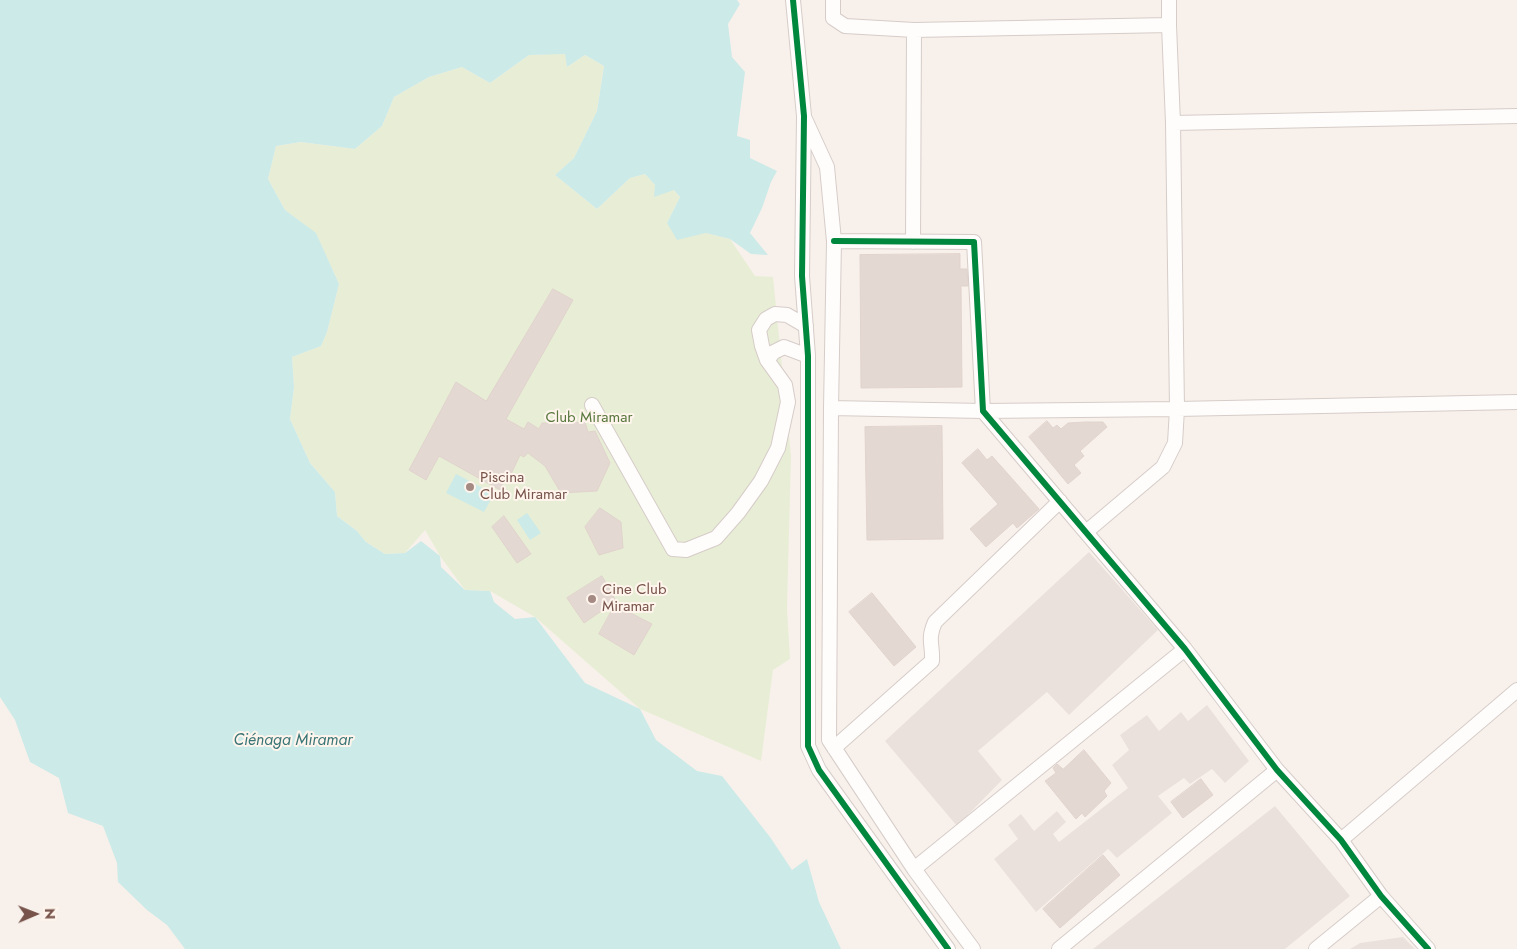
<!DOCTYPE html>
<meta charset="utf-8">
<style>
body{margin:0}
#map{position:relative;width:1517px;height:949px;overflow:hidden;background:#f8f1eb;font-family:Jost,sans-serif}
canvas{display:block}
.north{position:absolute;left:10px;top:889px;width:50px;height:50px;-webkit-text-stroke:4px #fff5ed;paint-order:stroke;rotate:89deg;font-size:14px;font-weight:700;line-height:20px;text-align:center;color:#77534a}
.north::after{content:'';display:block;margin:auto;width:18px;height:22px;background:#77534a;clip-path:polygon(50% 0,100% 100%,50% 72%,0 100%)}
</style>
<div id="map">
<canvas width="1517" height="949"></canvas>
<div class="north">N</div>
</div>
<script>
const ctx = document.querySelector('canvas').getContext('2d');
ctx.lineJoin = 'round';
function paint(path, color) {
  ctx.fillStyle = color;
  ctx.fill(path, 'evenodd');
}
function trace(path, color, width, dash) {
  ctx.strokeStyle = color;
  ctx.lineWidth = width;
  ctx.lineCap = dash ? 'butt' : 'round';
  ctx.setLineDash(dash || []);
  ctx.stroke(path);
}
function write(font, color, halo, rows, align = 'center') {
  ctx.font = font + ' Jost,sans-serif';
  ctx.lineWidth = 4;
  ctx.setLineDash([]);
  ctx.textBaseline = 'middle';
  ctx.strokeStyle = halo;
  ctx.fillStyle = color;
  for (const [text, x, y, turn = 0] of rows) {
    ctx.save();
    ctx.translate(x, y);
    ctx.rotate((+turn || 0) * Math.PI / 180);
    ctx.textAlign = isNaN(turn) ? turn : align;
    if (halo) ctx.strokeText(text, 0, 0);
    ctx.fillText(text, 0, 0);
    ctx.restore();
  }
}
const industrial = new Path2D(`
 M 1089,552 L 1158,630 L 1069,715 L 1047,692 L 978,751 L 1002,780 L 957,826 L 885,741 Z
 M 1207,705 L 1249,761 L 1225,783 L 1212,769 L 1190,784 L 1184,778 L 1158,796 L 1172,813 L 1117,858 L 1108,849 L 1036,912 L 994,859 L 1018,839 L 1008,825 L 1021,814 L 1034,831 L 1057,811 L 1066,822 L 1053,834 L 1059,842 L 1128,788 L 1112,765 L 1129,750 L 1120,735 L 1147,715 L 1159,731 L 1181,712 L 1188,721 Z
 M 1275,806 L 1350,896 L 1285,949 L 1093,949 Z
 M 1403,937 L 1415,949 L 1350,949 L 1360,943 Z`);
const green = new Path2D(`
 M 566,53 L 567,67 L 585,55 L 604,66 L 597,111 L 574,158 L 555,175 L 597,209 L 630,178 L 645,174 L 655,185 L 674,190 L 680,197 L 667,223 L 730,239 L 755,276 L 773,277 L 791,456 L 787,608 L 790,659 L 773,670 L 761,761 L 640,709 L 535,617 L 490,591 L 465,590 L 440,556 L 425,530 L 405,553 L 385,554 L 366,542 L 357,531 L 337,516 L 335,492 L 310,463 L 290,419 L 294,387 L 292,357 L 321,346 L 327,332 L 339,284 L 316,234 L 285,210 L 268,179 L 276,146 L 301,142 L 355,149 L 382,126 L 394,97 L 429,77 L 462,67 L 490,83 L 529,55 Z`);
const water = new Path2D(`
 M 0,0 L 737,0 L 740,4 L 728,24 L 732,57 L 745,72 L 737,136 L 750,140 L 750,158 L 777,171 L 771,182 L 762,208 L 750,233 L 768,255 L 751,254 L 730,239 L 706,233 L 677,240 L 667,223 L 680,197 L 674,190 L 654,197 L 655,185 L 645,174 L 630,178 L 597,209 L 555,175 L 574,158 L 597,111 L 604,66 L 585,55 L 567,67 L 565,54 L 529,55 L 490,83 L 462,67 L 429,77 L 394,97 L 382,126 L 355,149 L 301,142 L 276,146 L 268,179 L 285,210 L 316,233 L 339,284 L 327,332 L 321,346 L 292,357 L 294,387 L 290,419 L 310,463 L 335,492 L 337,516 L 357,531 L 366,542 L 385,554 L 405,553 L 421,541 L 440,556 L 441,567 L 465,590 L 490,591 L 494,602 L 515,619 L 535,617 L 585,683 L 640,709 L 656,740 L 697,771 L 722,776 L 770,837 L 792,870 L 807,859 L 819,902 L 841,949 L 185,949 L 167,925 L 147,910 L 118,882 L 117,863 L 103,826 L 68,813 L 59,778 L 30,762 L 15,720 L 0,697 Z
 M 456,474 L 494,494 L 484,512 L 446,493 Z
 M 527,513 L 541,533 L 530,540 L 517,520 Z`);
const building = new Path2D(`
 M 960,254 L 960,269 L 967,269 L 968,286 L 961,286 L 962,387 L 861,388 L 860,255 Z
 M 553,289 L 573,300 L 506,419 L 524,429 L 528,422 L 539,429 L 542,423 L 585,422 L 588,432 L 595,431 L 610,463 L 597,491 L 561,493 L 545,466 L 528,453 L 524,457 L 520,455 L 511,474 L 507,473 L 500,490 L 439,456 L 426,480 L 409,470 L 456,382 L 486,401 Z
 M 1047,421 L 1053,428 L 1057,425 L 1061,429 L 1068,423 L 1085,422 L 1103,422 L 1107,427 L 1080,451 L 1084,456 L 1074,465 L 1081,473 L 1068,484 L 1029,437 Z
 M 942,426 L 943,539 L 867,540 L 865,427 Z
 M 978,449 L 987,460 L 992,456 L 1039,509 L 1017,528 L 1013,523 L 986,547 L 970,529 L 998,504 L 962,463 Z
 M 600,508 L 621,522 L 623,548 L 599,555 L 585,527 Z
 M 504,516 L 531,554 L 517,563 L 492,527 Z
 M 602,576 L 616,601 L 584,623 L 567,598 Z
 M 872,593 L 916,647 L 894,666 L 849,612 Z
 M 615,605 L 652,624 L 634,655 L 599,634 Z
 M 1084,750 L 1111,783 L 1104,791 L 1107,796 L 1085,817 L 1082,813 L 1076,819 L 1045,781 L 1056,773 L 1053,768 L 1057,764 L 1063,769 Z
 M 1201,779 L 1213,795 L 1183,818 L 1171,802 Z
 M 1103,855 L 1120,875 L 1060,928 L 1043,909 Z`);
const minor = new Path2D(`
 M 793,0 L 804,116 L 802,276 L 808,356 L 808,746 L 819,770 L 948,949
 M 833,0 L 833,18 L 845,26 L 914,30 L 913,242
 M 1169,25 L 1169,0
 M 914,30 L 1169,25 L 1173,123
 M 805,119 L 827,167 L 834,241 L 831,408 L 829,740 L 914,869 L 973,949
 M 834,241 L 974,242 L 983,411 L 1185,649 L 1277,770 L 1341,840 L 1381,896 L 1428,949
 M 767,360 L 774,352 L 784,347 L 808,356
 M 592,405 L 673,549 L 686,550 L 716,538 L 738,513 L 761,481 L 778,448 L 788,402 L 785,385 L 767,360 L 762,346 L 759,330 L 766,319 L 775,314 L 787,315 L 806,326
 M 831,408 L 983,411 L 1177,409 L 1517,402
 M 1086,532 L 1163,467 L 1175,443 L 1177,409 L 1173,123 L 1517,116
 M 834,748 L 932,661 C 933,644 927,640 935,622 L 1060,501
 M 1341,840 L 1517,690
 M 914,869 L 1185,649
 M 1059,949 L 1277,770
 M 1316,949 L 1381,896`);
const cycleway = new Path2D(`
 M 793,0 L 804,116 L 802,276 L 808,356 L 808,746 L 819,770 L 948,949
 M 834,241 L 974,242 L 983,411 L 1185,649 L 1277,770 L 1341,840 L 1381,896 L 1428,949`);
const markers = [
 [470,487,5,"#a48a82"],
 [592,599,5,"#a48a82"]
];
const parkNames = [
 ["Club Miramar",589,418]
];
const poiNames = [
 ["Piscina",480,478],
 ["Club Miramar",480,495],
 ["Cine Club",602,590],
 ["Miramar",602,607]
];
const waterNames = [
 ["Ciénaga Miramar",293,741]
];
paint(industrial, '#ebe1dc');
paint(green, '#e8eed6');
paint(water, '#cceae8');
paint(building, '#e4d8d3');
trace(building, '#e1d3cd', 1);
trace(minor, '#d6ccc8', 16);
trace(minor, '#fefdfc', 14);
trace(cycleway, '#00873e', 6);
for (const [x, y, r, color] of markers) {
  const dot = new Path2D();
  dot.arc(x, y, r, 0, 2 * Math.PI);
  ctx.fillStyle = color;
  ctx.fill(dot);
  trace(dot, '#fff5ed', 2);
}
write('15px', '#58783e', '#fff5ed', parkNames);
write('15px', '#77534a', '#fff5ed', poiNames, 'left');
write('italic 16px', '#3a7576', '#fff5ed', waterNames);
</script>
